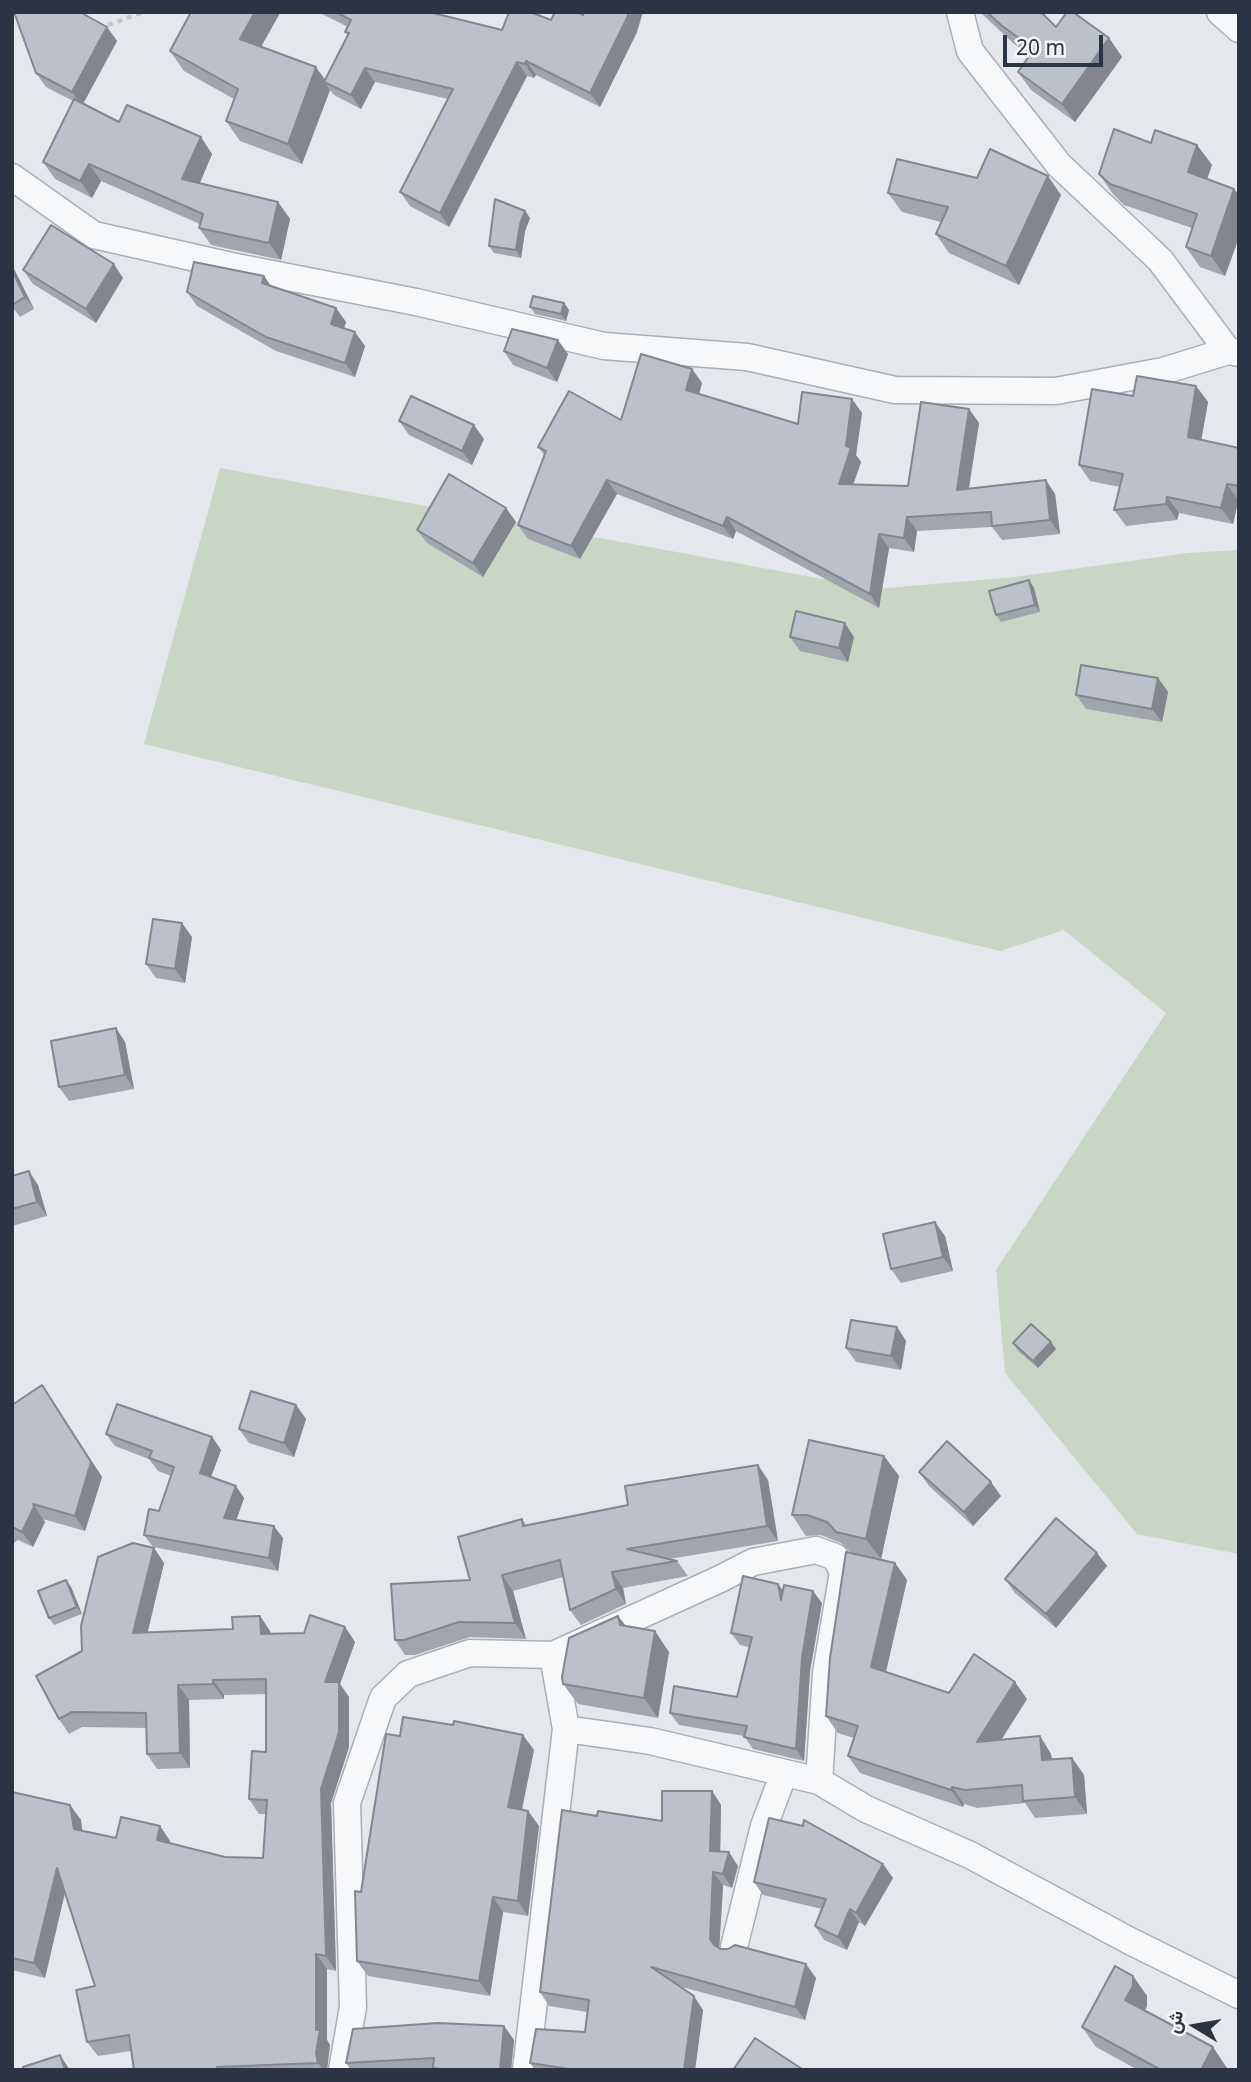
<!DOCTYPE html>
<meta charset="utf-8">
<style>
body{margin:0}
#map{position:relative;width:1251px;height:2082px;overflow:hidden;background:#e4e7ec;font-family:"Noto Sans",Vazirmatn,sans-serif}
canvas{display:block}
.frame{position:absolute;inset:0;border:14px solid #2b3445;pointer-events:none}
.north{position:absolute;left:1160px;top:1991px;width:70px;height:70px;-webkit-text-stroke:5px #f4f6f9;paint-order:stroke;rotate:281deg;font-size:19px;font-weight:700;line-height:28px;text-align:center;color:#2b3445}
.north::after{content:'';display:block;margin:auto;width:24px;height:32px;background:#2b3445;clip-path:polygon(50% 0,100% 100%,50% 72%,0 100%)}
.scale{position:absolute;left:1003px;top:35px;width:100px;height:32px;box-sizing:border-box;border:4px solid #2b3445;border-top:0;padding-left:9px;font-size:21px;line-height:24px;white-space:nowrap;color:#2b3445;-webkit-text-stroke:5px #f4f6f9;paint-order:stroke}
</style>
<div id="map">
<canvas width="1251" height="2082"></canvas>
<div class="frame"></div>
<div class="north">ش</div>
<div class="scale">20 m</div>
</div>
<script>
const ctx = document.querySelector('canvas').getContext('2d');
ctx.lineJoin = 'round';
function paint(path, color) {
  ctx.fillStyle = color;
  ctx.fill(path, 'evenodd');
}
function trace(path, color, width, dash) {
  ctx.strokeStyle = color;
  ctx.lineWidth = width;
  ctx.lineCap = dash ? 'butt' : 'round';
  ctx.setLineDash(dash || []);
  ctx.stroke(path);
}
const green = new Path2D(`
 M 220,468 L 877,589 L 1015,577 L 1188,553 L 1239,550 L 1239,1554 L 1137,1534 L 1005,1373 L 996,1270 L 1166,1013 L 1064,930 L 1000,951 L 144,744 Z`);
const path = new Path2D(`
 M 108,25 L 143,12`);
const minor = new Path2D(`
 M 960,12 L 970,51 L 1059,165 L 1160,260 L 1228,351
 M 1220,12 L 1239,29
 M 12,177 L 94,235 L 231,266 L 416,302 L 604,346 L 747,357 L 895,390 L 1056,391 L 1163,371 L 1228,351 L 1239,353
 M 566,1729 L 650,1741 L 819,1781 L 866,1809 L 970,1855 L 1130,1941 L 1239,1995
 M 734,1947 L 764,1826 L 784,1773
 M 342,2070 L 353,2007 L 347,1803 L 383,1698 L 408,1674 L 470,1653 L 553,1655 L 720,1579 L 753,1562 L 816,1550 L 835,1557 L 843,1572 L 826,1673 L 819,1781
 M 526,2070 L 566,1729 L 553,1655`);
const wall = new Path2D(`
 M 318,12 L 429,12 L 502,30 L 551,20 L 583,15 L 637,32 L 600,107 L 536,75 L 534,78 L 527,76 L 449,227 L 410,206 L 400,192 L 448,99 L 375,82 L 361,109 L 334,95 L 330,90 L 302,164 L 240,141 L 226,121 L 234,99 L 184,71 L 170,51 L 280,13 L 261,47 L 325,79 L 348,35 L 345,32 L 348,27 Z
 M 980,12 L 1041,12 L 1056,27 L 1109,38 L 1122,57 L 1075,122 L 1031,90 L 1018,72 L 1030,55 L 1014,44 Z
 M 107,27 L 117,41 L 83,103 L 119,122 L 212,154 L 200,183 L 278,202 L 290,219 L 281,260 L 211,245 L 199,228 L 200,224 L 101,181 L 92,198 L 55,179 L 43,162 L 73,101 L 46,87 L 36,73 Z
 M 1151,143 L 1197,145 L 1212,165 L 1207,179 L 1234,189 L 1239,195 L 1239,237 L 1225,276 L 1200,267 L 1186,247 L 1192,228 L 1124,205 L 1113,194 L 1099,174 Z
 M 977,178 L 1061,195 L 1019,285 L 949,253 L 936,234 L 941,222 L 902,212 L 888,193 Z
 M 525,211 L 530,218 L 525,231 L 521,258 L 494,253 L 489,246 Z
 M 12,265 L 34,309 L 20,317 L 12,306 Z
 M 23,270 L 123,278 L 96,323 L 33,284 Z
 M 264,276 L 270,286 L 336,308 L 346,322 L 344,328 L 365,346 L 355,377 L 276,351 L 197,306 L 187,292 Z
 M 564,303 L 569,310 L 566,321 L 535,314 L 530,307 Z
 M 504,351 L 568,354 L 557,382 L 513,365 Z
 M 692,369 L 702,383 L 699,394 L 798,424 L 852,399 L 862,413 L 856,455 L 861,462 L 853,484 L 908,486 L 969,409 L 979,423 L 969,489 L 1055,494 L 1060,534 L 1002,540 L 992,527 L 917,531 L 914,552 L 889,548 L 879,608 L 736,531 L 733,539 L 617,494 L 580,559 L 528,539 L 518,525 L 545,456 L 538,447 L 621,420 Z
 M 1196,386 L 1208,402 L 1201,440 L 1239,448 L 1239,500 L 1233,524 L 1179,513 L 1177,520 L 1126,526 L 1114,510 L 1120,487 L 1090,481 L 1079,465 L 1133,396 Z
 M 399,421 L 484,439 L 472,465 L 409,435 Z
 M 506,508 L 516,522 L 483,577 L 427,543 L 417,530 Z
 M 1029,580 L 1034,588 L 1040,612 L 1001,622 L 996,615 Z
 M 790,637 L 854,637 L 848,662 L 800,651 Z
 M 1158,678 L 1168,692 L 1162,722 L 1086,709 L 1076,695 Z
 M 192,937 L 185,983 L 156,978 L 146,964 Z
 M 125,1042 L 134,1089 L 69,1101 L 59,1087 Z
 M 12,1176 L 38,1185 L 47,1216 L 12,1226 Z
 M 945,1236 L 953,1271 L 901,1283 L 891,1269 Z
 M 897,1327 L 906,1341 L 901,1370 L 856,1362 L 846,1348 Z
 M 1051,1342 L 1056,1349 L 1038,1368 L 1018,1351 L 1013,1343 Z
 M 42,1385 L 102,1477 L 85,1531 L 43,1519 L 45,1522 L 33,1547 L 18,1540 L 12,1544 L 12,1405 Z
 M 296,1405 L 306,1419 L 294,1457 L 249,1443 L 239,1429 Z
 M 106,1434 L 212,1437 L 221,1450 L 211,1477 L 244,1498 L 236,1520 L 283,1538 L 278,1571 L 153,1547 L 144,1535 L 159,1511 L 171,1476 L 158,1471 L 149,1459 L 115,1446 Z
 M 884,1456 L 899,1476 L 881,1559 L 895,1563 L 907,1580 L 886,1672 L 949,1693 L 1027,1699 L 1001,1740 L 1040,1736 L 1051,1754 L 1052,1760 L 1072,1758 L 1084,1775 L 1087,1814 L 1035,1818 L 1025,1803 L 977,1808 L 964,1804 L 963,1807 L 860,1773 L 848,1756 L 854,1738 L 838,1733 L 826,1716 L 851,1553 L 841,1543 L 821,1535 L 806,1536 L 792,1515 Z
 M 919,1472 L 1001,1496 L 973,1526 L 929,1486 Z
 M 768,1480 L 778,1541 L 669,1559 L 677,1561 L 688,1576 L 623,1588 L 626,1604 L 581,1625 L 570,1610 L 563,1577 L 513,1591 L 526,1639 L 470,1637 L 415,1655 L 405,1655 L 395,1640 L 470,1580 L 522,1519 L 526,1525 Z
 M 154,1548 L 164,1563 L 147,1633 L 233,1629 L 260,1616 L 270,1631 L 271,1633 L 304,1633 L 345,1627 L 355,1642 L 340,1684 L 349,1697 L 349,1747 L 331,1803 L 336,1971 L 327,1969 L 327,2040 L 330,2045 L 327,2070 L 134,2070 L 131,2051 L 98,2056 L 87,2042 L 95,1986 L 65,1893 L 45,1978 L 12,1970 L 12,1792 L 70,1805 L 81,1820 L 82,1831 L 116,1838 L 160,1826 L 170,1841 L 170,1844 L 225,1857 L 263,1858 L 266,1814 L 259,1814 L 249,1799 L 266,1752 L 266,1694 L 224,1695 L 224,1699 L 189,1700 L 190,1768 L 157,1769 L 147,1754 L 146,1728 L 82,1727 L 69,1734 L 59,1719 L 82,1651 Z
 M 1097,1553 L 1107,1566 L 1056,1628 L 1015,1593 L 1005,1579 Z
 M 66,1580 L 71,1587 L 82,1614 L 54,1625 L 49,1618 Z
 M 778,1584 L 783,1591 L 822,1603 L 810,1671 L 804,1761 L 753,1749 L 744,1736 L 679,1725 L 670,1713 L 737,1697 L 749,1647 L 740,1645 L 731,1633 Z
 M 618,1616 L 626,1626 L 669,1652 L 658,1718 L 578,1704 L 563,1684 Z
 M 534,1750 L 522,1810 L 528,1811 L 539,1826 L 528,1916 L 503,1912 L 490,1996 L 368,1976 L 357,1961 L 361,1892 Z
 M 712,1791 L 721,1805 L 720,1852 L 738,1866 L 732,1888 L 723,1885 L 719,1948 L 816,1978 L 805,2020 L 678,1986 L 703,2010 L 695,2070 L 535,2070 L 530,2063 L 585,2032 L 587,2012 L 549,2006 L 540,1992 L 597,1816 L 662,1821 Z
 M 893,1878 L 865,1926 L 859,1922 L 847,1950 L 824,1940 L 815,1926 L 822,1909 L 763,1895 L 754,1882 Z
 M 1133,1976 L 1147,1996 L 1147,2006 L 1145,2010 L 1227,2068 L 1226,2070 L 1138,2070 L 1096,2047 L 1082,2027 Z
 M 504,2026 L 514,2040 L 511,2070 L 351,2070 L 346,2063 Z`);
const shadedWall = new Path2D(`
 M 255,12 L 280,13 L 254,59 L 240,39 Z
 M 629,12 L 643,12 L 637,32 L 600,107 L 590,93 Z
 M 107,27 L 117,41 L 82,106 L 72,92 Z
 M 1109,38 L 1122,57 L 1075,122 L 1062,104 Z
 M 526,61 L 536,75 L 534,78 L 525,64 Z
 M 517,62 L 527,76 L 449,227 L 440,213 Z
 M 316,67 L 328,84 L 324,82 L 330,90 L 302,164 L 288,144 Z
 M 365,68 L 375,82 L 361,109 L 351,95 Z
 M 201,137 L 212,154 L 194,196 L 182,179 Z
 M 1197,145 L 1212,165 L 1202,193 L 1188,172 Z
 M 89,164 L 101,181 L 92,198 L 80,181 Z
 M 1048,176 L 1061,195 L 1019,285 L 1006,266 Z
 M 1234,189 L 1239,195 L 1239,237 L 1225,276 L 1211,256 Z
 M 278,202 L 290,219 L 281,260 L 269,243 Z
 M 525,211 L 530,218 L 525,231 L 521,258 L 516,250 L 520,224 Z
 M 114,264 L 123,278 L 96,323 L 86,309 Z
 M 12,265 L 34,309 L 25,297 L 12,270 Z
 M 264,276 L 274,290 L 262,283 Z
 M 564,303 L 569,310 L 566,321 L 561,314 Z
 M 336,308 L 346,322 L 341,338 L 331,324 Z
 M 355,332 L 365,346 L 355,377 L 345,363 Z
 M 558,340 L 568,354 L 557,382 L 547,368 Z
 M 692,369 L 702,383 L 696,404 L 686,390 Z
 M 1196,386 L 1208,402 L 1199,453 L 1188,437 Z
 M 852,399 L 862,413 L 856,455 L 861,462 L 849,497 L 839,484 Z
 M 969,409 L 979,423 L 966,504 L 957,490 Z
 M 474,425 L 484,439 L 472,465 L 462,451 Z
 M 607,480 L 617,494 L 580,559 L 571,546 Z
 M 1046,480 L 1055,494 L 1060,534 L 1050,520 Z
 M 1227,484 L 1238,500 L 1233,524 L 1221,508 Z
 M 1167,497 L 1179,513 L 1177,520 L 1166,504 Z
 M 506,508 L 516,522 L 483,577 L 473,563 Z
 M 727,517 L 736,531 L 733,539 L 723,526 Z
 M 907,517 L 917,531 L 914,552 L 904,538 Z
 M 879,534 L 889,548 L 879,608 L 870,594 Z
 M 1029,580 L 1034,588 L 1040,612 L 1035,605 Z
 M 845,623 L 854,637 L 848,662 L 839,648 Z
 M 1158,678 L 1168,692 L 1162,722 L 1152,709 Z
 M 182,923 L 192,937 L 185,983 L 175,969 Z
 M 116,1028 L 125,1042 L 134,1089 L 125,1075 Z
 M 29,1171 L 38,1185 L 47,1216 L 37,1202 Z
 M 935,1222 L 945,1236 L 953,1271 L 943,1257 Z
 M 897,1327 L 906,1341 L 901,1370 L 891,1356 Z
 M 1051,1342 L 1056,1349 L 1038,1368 L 1033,1361 Z
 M 42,1385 L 102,1477 L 85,1531 L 75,1516 Z
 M 296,1405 L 306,1419 L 294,1457 L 284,1443 Z
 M 212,1437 L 221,1450 L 208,1485 L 200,1473 Z
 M 884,1456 L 899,1476 L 881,1559 L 866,1539 Z
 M 758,1465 L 768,1480 L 778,1541 L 767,1526 Z
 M 991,1482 L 1001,1496 L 973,1526 L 964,1512 Z
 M 236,1486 L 244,1498 L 233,1530 L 224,1518 Z
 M 33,1504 L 45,1522 L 33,1547 L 22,1532 Z
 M 274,1526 L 283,1538 L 278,1571 L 269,1558 Z
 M 154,1548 L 164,1563 L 144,1648 L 133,1633 Z
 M 1097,1553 L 1107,1566 L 1056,1628 L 1046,1614 Z
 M 895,1563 L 907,1580 L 883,1684 L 871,1667 Z
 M 612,1572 L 623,1588 L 626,1604 L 616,1589 Z
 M 502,1575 L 513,1591 L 526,1639 L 515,1623 Z
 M 66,1580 L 71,1587 L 82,1614 L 77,1607 Z
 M 778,1584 L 787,1596 L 781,1600 Z
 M 813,1591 L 822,1603 L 810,1671 L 804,1761 L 796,1749 L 802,1658 Z
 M 260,1616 L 270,1631 L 271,1649 L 261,1634 Z
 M 618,1616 L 633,1636 L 620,1625 Z
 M 345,1627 L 355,1642 L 340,1684 L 349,1697 L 349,1747 L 331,1803 L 336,1971 L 326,1956 L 321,1789 L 325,1682 Z
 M 655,1631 L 669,1652 L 658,1718 L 644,1698 Z
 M 213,1680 L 224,1695 L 224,1699 L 213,1684 Z
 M 1015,1682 L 1027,1699 L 989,1759 L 977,1742 Z
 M 178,1685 L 189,1700 L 190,1768 L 180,1753 Z
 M 523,1735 L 534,1750 L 519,1822 L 508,1807 Z
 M 1040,1736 L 1051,1754 L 1054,1777 L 1042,1760 Z
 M 1072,1758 L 1084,1775 L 1087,1814 L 1075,1797 Z
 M 952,1787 L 964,1804 L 963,1807 L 951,1790 Z
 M 712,1791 L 721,1805 L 720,1865 L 710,1851 Z
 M 70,1805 L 81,1820 L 84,1844 L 74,1829 Z
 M 528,1811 L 539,1826 L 528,1916 L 518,1901 Z
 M 160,1826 L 170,1841 L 167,1855 L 157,1840 Z
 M 729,1852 L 738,1866 L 732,1888 L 723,1874 Z
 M 883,1864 L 893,1878 L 865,1926 L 856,1913 Z
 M 57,1868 L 67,1883 L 45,1978 L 34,1963 Z
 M 713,1872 L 723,1885 L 719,1952 L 710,1939 Z
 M 493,1897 L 503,1912 L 490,1996 L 479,1981 Z
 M 850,1909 L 859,1922 L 847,1950 L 838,1937 Z
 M 316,1954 L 327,1969 L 327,2040 L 330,2045 L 327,2070 L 323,2070 L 318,2063 L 316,2053 Z
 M 806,1964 L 816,1978 L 805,2020 L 795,2007 Z
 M 1133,1976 L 1147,1996 L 1147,2006 L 1140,2020 L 1125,2000 Z
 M 694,1996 L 703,2010 L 695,2070 L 684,2070 Z
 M 504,2026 L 514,2040 L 511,2070 L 500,2070 Z
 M 1213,2047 L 1227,2068 L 1226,2070 L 1201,2070 Z
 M 60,2055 L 70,2070 L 65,2070 Z`);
const building = new Path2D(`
 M 14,12 L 80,12 L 107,27 L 72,92 L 36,73 Z
 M 191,12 L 255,12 L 240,39 L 316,67 L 288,144 L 226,121 L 238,89 L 170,51 Z
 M 336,12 L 429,12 L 502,30 L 509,12 L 530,12 L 551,20 L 555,12 L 577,12 L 583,15 L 584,12 L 629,12 L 627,18 L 590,93 L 526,61 L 525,64 L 517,62 L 440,213 L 400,192 L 453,89 L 365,68 L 351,95 L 324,82 L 349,33 L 345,32 L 351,20 Z
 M 987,12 L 1041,12 L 1056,27 L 1067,12 L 1073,12 L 1109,38 L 1062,104 L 1018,72 L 1034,49 L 1001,25 Z
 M 74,99 L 119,122 L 127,105 L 201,137 L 182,179 L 278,202 L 269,243 L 199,228 L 203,214 L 89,164 L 80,181 L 43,162 Z
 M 1114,129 L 1151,143 L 1155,130 L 1197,145 L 1188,172 L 1234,189 L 1211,256 L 1186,247 L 1197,214 L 1110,184 L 1099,174 Z
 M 990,149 L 1048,176 L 1006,266 L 936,234 L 948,207 L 888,193 L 897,159 L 977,178 Z
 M 495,199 L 525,211 L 520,224 L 516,250 L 489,246 Z
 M 51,225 L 114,264 L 86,309 L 23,270 Z
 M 194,262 L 264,276 L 262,283 L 336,308 L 331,324 L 355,332 L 345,363 L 266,337 L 187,292 Z
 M 12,270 L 25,297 L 12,305 Z
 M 533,296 L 564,303 L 561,314 L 530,307 Z
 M 512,329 L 558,340 L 547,368 L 504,351 Z
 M 641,354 L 692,369 L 686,390 L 798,424 L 802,392 L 852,399 L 846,446 L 851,448 L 839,484 L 908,486 L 921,402 L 969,409 L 957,490 L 1046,480 L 1050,520 L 992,526 L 991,512 L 907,517 L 904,538 L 879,534 L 870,594 L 727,517 L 723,526 L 607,480 L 571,546 L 518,525 L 546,451 L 538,447 L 569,391 L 621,420 Z
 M 1137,376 L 1196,386 L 1188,437 L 1239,448 L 1239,486 L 1227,484 L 1221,508 L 1167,497 L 1166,504 L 1114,510 L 1123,474 L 1079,465 L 1092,389 L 1133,396 Z
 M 411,396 L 474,425 L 462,451 L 399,421 Z
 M 449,474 L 506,508 L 473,563 L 417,530 Z
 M 1029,580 L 1035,605 L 996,615 L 989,591 Z
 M 796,611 L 845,623 L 839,648 L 790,637 Z
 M 1081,665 L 1158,678 L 1152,709 L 1076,695 Z
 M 153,919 L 182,923 L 175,969 L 146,964 Z
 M 116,1028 L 125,1075 L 59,1087 L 51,1041 Z
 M 29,1171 L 37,1202 L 12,1209 L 12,1176 Z
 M 935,1222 L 943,1257 L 891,1269 L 883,1234 Z
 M 851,1320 L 897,1327 L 891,1356 L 846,1348 Z
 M 1031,1324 L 1051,1342 L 1033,1361 L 1013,1343 Z
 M 42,1385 L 91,1462 L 75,1516 L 33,1504 L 34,1507 L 22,1532 L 12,1527 L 12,1405 Z
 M 251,1391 L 296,1405 L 284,1443 L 239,1429 Z
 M 117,1404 L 212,1437 L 200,1473 L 236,1486 L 224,1518 L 274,1526 L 269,1558 L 144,1535 L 149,1509 L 159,1511 L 174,1467 L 149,1458 L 152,1451 L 106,1434 Z
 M 809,1440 L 884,1456 L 866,1539 L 836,1532 L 827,1522 L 807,1515 L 792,1515 Z
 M 947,1441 L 991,1482 L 964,1512 L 919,1472 Z
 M 758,1465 L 767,1526 L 627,1549 L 677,1561 L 612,1572 L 616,1589 L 570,1610 L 560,1560 L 502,1575 L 515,1623 L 459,1622 L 404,1640 L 395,1640 L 391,1584 L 470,1580 L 458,1537 L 522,1519 L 523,1526 L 628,1505 L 625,1486 Z
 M 1056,1518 L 1097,1553 L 1046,1614 L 1005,1579 Z
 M 133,1543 L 154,1548 L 133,1633 L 233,1629 L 232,1617 L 260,1616 L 261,1634 L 304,1633 L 310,1615 L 345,1627 L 325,1682 L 339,1682 L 339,1732 L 321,1789 L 326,1956 L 316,1954 L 316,2030 L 320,2030 L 316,2053 L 318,2063 L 217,2067 L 217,2070 L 134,2070 L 129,2035 L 87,2042 L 76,1990 L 95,1986 L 57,1868 L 34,1963 L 12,1958 L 12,1792 L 70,1805 L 74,1829 L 116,1838 L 121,1817 L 160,1826 L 157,1840 L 225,1857 L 263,1858 L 267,1800 L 249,1799 L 252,1751 L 266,1752 L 266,1679 L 213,1680 L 213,1684 L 178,1685 L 180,1753 L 147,1754 L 146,1713 L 72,1712 L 59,1719 L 36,1676 L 82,1651 L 81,1626 L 98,1557 Z
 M 846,1552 L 895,1563 L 871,1667 L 949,1693 L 974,1654 L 1015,1682 L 977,1742 L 1040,1736 L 1042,1760 L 1072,1758 L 1075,1797 L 1023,1801 L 1022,1785 L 965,1790 L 952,1787 L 951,1790 L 848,1756 L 858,1726 L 826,1716 L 830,1658 Z
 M 743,1576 L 778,1584 L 781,1600 L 784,1585 L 813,1591 L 802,1658 L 796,1749 L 744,1737 L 747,1726 L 670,1713 L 674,1686 L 737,1697 L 752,1637 L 731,1633 Z
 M 66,1580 L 77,1607 L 49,1618 L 38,1591 Z
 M 618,1616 L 620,1625 L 655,1631 L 644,1698 L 563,1684 L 562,1677 L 569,1638 Z
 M 403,1717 L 453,1725 L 454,1721 L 523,1735 L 508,1807 L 528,1811 L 518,1901 L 493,1897 L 479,1981 L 357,1961 L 355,1891 L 361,1892 L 386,1734 L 400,1736 Z
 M 662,1791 L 712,1791 L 710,1851 L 729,1852 L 723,1874 L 713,1872 L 710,1939 L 714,1945 L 720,1949 L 728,1949 L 735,1945 L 806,1964 L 795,2007 L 651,1967 L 694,1996 L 684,2070 L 576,2070 L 530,2063 L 536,2029 L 585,2032 L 589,2000 L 540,1992 L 562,1810 L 597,1816 L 598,1811 L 662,1821 Z
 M 769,1818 L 803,1826 L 804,1820 L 883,1864 L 856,1913 L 850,1909 L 838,1937 L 815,1926 L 826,1899 L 754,1882 Z
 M 1115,1966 L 1133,1976 L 1133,1986 L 1125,2000 L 1213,2047 L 1201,2070 L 1161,2070 L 1082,2027 Z
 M 438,2023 L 504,2026 L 500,2070 L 440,2070 L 440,2069 L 433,2068 L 434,2058 L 346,2063 L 353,2029 Z
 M 755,2038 L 802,2069 L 733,2070 Z
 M 60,2055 L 65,2070 L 24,2070 L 23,2067 Z`);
paint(green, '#c9d6c5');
trace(minor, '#a9aeb7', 29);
trace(path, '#c2c5cb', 4.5, [5, 5]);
trace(minor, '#f7f8fa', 26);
paint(wall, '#a1a5ae');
paint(shadedWall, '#83868d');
paint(building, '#bbc0ca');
trace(building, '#83868d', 2);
</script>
